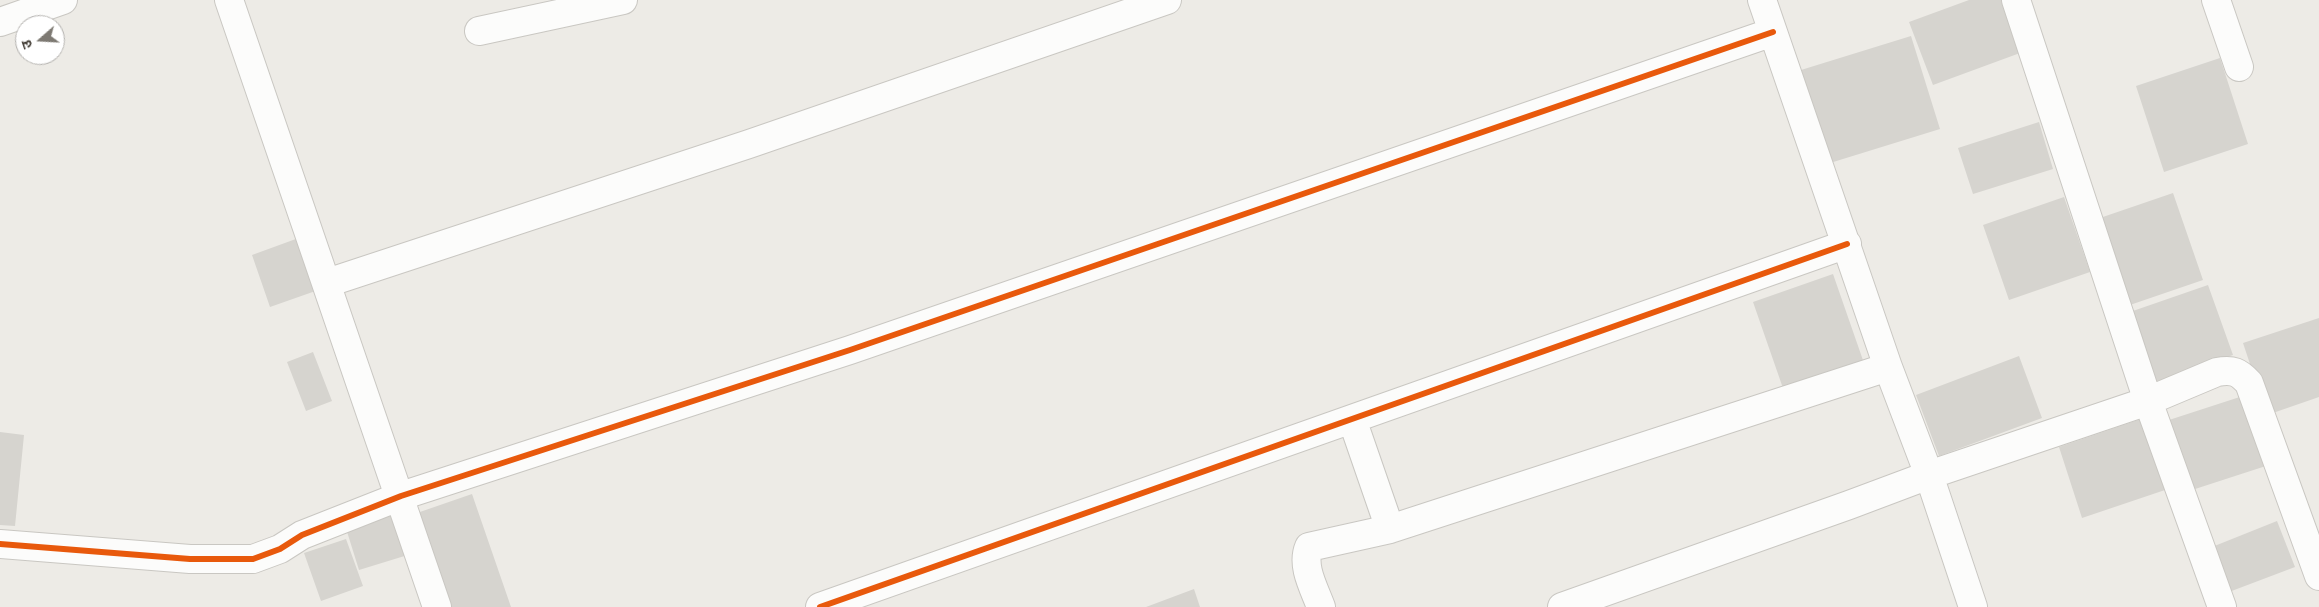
<!DOCTYPE html>
<meta charset="utf-8">
<style>
body{margin:0}
#map{position:relative;width:2319px;height:607px;overflow:hidden;background:#edebe6;font-family:Arial,"Noto Sans Devanagari",sans-serif}
canvas{display:block}
.north{position:absolute;left:15px;top:15px;width:50px;height:50px;box-sizing:border-box;background:#fff;border:1px solid #b3b1ae;border-radius:50%;rotate:251deg;font-size:14px;font-weight:700;line-height:20px;text-align:center;color:#413b34}
.north::after{content:'';display:block;margin:auto;width:18px;height:22px;background:#7d7972;clip-path:polygon(50% 0,100% 100%,50% 72%,0 100%)}
</style>
<div id="map">
<canvas width="2319" height="607"></canvas>
<div class="north">उ</div>
</div>
<script>
const ctx = document.querySelector('canvas').getContext('2d');
ctx.lineJoin = 'round';
function paint(path, color) {
  ctx.fillStyle = color;
  ctx.fill(path, 'evenodd');
}
function trace(path, color, width, dash) {
  ctx.strokeStyle = color;
  ctx.lineWidth = width;
  ctx.lineCap = dash ? 'butt' : 'round';
  ctx.setLineDash(dash || []);
  ctx.stroke(path);
}
const building = new Path2D(`
 M 1969,0 L 2001,0 L 2020,53 L 1933,85 L 1909,22 Z
 M 1911,36 L 1940,129 L 1830,163 L 1801,70 Z
 M 2220,58 L 2248,144 L 2164,172 L 2136,86 Z
 M 2039,122 L 2053,169 L 1973,194 L 1958,148 Z
 M 2173,193 L 2203,280 L 2127,306 L 2097,219 Z
 M 2064,197 L 2090,272 L 2009,300 L 1983,225 Z
 M 304,236 L 324,288 L 270,307 L 252,255 Z
 M 1833,274 L 1865,366 L 1785,394 L 1753,302 Z
 M 2208,285 L 2233,355 L 2155,382 L 2130,312 Z
 M 2319,318 L 2319,397 L 2267,415 L 2243,343 Z
 M 313,352 L 332,401 L 306,411 L 287,362 Z
 M 2019,356 L 2042,418 L 1939,456 L 1916,395 Z
 M 2249,394 L 2272,464 L 2192,490 L 2169,420 Z
 M 2141,419 L 2165,490 L 2082,518 L 2059,447 Z
 M 0,432 L 24,435 L 15,526 L 0,525 Z
 M 472,494 L 511,607 L 449,607 L 417,513 Z
 M 397,506 L 411,554 L 359,570 L 344,522 Z
 M 2277,521 L 2295,567 L 2229,592 L 2212,547 Z
 M 346,539 L 363,586 L 321,601 L 304,553 Z
 M 1194,589 L 1200,607 L 1146,607 Z`);
const minor = new Path2D(`
 M 229,0 L 437,607
 M 1762,0 L 1888,367 L 1929,475 L 1973,607
 M 2016,0 L 2148,401 L 2222,607
 M 2216,0 L 2239,67
 M 0,22 L 63,0
 M 479,31 L 623,0
 M 327,283 L 749,144 L 1167,0
 M 1352,419 L 1390,529
 M 0,544 L 190,559 L 253,559 L 280,549 L 302,535 L 401,496 L 850,350 L 1773,32
 M 820,607 L 1847,244
 M 1321,607 C 1314,588 1301,566 1309,547 L 1390,529 L 1888,367
 M 1562,607 L 1849,505 L 1929,475 L 2148,401 L 2217,372 C 2233,369 2239,372 2249,383 L 2319,576`);
const cycleway = new Path2D(`
 M 0,544 L 190,559 L 253,559 L 280,549 L 302,535 L 401,496 L 850,350 L 1773,32
 M 820,607 L 1847,244`);
paint(building, '#d6d4cf');
trace(minor, '#c9c7c2', 30);
trace(minor, '#fcfcfb', 28);
trace(cycleway, '#e8590c', 6);
</script>
